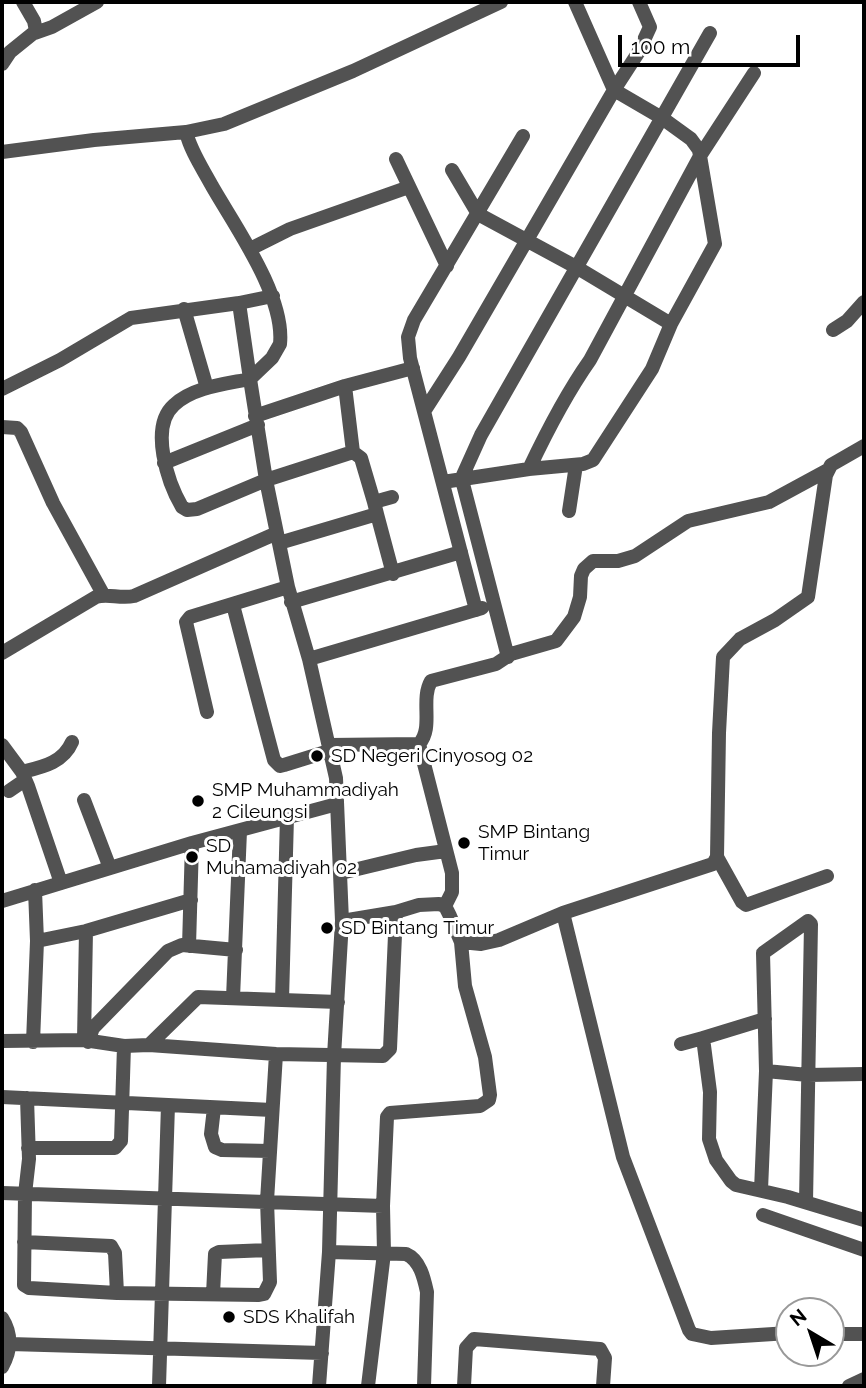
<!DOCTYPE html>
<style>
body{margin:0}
#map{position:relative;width:866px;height:1388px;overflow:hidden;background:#fff;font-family:Raleway,sans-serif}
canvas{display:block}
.frame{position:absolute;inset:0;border:4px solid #000;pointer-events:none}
.north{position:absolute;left:775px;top:1297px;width:70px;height:70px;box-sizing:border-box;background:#fff;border:2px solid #999;border-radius:50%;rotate:321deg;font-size:19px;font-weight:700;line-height:28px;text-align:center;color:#000}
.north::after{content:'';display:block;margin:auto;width:24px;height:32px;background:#000;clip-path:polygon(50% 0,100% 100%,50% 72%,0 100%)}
.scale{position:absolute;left:618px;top:35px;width:182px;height:32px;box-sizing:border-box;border:4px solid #000;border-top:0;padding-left:9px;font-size:21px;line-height:24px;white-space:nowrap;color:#000;-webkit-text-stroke:5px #fff;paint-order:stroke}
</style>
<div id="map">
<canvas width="866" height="1388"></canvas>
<div class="frame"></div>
<div class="north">N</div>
<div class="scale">100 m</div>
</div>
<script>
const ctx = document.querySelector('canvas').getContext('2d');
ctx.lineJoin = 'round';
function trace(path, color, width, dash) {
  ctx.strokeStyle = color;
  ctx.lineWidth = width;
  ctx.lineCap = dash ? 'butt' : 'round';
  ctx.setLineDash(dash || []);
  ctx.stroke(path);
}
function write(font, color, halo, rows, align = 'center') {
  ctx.font = font + ' Raleway,sans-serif';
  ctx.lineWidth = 6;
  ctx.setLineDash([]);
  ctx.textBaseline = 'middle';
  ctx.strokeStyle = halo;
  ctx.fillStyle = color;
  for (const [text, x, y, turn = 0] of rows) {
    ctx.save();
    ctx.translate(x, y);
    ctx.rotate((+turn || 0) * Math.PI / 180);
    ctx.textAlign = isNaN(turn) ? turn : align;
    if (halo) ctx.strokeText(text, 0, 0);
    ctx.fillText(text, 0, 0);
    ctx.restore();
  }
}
const minor = new Path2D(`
 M 35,33 L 52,27 L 97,2
 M 2,64 L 10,52 L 36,31 L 34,21 L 23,2
 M 186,132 C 191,152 203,169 212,186 C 236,228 285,296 280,344 L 272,358 L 250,379 L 266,480 L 288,587 L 309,659 L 336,778 L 342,921 L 334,1056 L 329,1252 L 319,1386
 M 2,152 L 94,140 L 186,132 L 224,124 L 353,71 L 501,2
 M 396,159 L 447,266
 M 452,170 L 478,214 L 576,267 L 671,324
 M 250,249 L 290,229 L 409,187
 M 239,303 L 250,379 C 226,384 193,387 174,405 C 149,427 168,483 182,507 L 187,510 L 197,509 L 266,480 L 353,452 L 361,458 L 374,502
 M 184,309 L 207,388
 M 833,330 L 847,321 L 864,302
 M 345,386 L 353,452
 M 2,389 L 60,360 L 131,318 L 239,303 L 273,296
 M 425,410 L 459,357 L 614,90 L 638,53 L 650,27 L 639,2
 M 255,416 L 345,386 L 413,368
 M 2,427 L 17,428 L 21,432 L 53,503 L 103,594
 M 164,463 L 258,425
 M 529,469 C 547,431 566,394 590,360 L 700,156 L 754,73
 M 443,482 L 529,469 L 583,464 L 593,460 L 652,369 L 671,324 L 715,244 L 699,150 L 691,139 L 662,118 L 614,90 L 575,2
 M 569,511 L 576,465
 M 377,514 L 393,574
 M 279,543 L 377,514 L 374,502 L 392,497
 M 291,602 L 461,552
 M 233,605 L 274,760 L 280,766 L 284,765 L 329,751
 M 476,610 L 410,358 L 408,337 L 414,320 L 523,136
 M 2,653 L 96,597 C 107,593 120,599 134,596 L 277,533
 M 508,657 L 462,480 L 463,475 L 481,435 L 710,33
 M 309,659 L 482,608
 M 207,712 L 186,622 L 190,617 L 288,587
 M 2,745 L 22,772 L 28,786 L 61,883
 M 329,745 L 419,744
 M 22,772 C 42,767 63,763 72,742
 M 9,791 L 25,780
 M 84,800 L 110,868
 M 717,857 L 742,902 L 746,905 L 827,876
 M 341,873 L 416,855 L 446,851
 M 2,901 L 192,843 L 337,804
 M 445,906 L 452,892 L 452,873 L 419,744 C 434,728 420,700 431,681 L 496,664 L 511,654 L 556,641 L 574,617 L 580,597 L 581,576 L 584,569 L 593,561 L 618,561 L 635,556 L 688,521 L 769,502 L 828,470
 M 563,913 L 623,1157 L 689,1330 L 692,1334 L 711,1338 L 789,1333
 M 37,941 L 86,931 L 191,900
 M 461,942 L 481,944 L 499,940 L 563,913 L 713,864 L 717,857 L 719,733 L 723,657 L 740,639 L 775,620 L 808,597 L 826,475 L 831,465 L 864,446
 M 189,946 L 192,843
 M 233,998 L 240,831
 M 282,1000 L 287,817
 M 765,1019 L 703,1038 L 710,1092 L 709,1139 L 716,1160 L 731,1181 L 736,1185 L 788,1197 L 864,1220
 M 84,1040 L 86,931
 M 2,1041 L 84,1040 L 124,1046 L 149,1045 L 276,1054 L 383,1056 L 390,1049 L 396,912 L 342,921
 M 33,1042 L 37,941 L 35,890
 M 88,1042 L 93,1028 L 168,951 L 182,945 L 236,950
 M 681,1044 L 703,1038
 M 149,1045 L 198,997 L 338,1002
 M 766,1071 L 808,1075 L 864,1074
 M 2,1097 L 272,1110
 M 27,1098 L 29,1159 L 25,1194 L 24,1285 L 29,1288 L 117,1293 L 259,1295 L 264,1294 L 270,1282 L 267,1201 L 276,1054
 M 214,1108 L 211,1134 L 215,1147 L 222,1150 L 270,1151
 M 28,1148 L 115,1148 L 121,1141 L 124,1046
 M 761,1190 L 766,1071 L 763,953 L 808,921 L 811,924 L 806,1202
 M 2,1193 L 383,1206
 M 763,1215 L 864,1250
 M 24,1242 L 111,1246 L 115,1253 L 117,1293
 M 329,1252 L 406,1254 C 420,1260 424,1278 427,1292 L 424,1386
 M 213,1294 L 215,1254 L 219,1252 L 268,1250
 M 2,1318 C 12,1334 11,1351 2,1367
 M 831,1334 L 864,1334
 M 10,1344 L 322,1353
 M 159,1386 L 168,1105
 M 368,1386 L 384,1253 L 383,1206 L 387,1117 L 390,1113 L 480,1106 L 489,1100 L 490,1095 L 485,1057 L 465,986 L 461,942 L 450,916 L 445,906 L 439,904 L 419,905 L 396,912
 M 464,1386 L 466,1348 L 474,1339 L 600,1349 L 605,1358 L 603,1386
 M 849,1386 L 864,1379`);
const markers = [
 [317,756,7,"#000"],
 [198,801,7,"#000"],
 [464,843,7,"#000"],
 [192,857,7,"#000"],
 [327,928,7,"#000"],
 [229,1317,7,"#000"]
];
const poiNames = [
 ["SD Negeri Cinyosog 02",331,756],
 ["SMP Muhammadiyah",212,790],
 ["2 Cileungsi",212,812],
 ["SMP Bintang",478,832],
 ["Timur",478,854],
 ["SD",206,846],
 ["Muhamadiyah 02",206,868],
 ["SD Bintang Timur",341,928],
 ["SDS Khalifah",243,1317]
];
trace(minor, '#525252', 14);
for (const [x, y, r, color] of markers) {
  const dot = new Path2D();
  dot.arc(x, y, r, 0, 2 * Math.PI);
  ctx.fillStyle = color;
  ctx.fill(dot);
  trace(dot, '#fff', 2.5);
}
write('19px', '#000', '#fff', poiNames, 'left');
</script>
